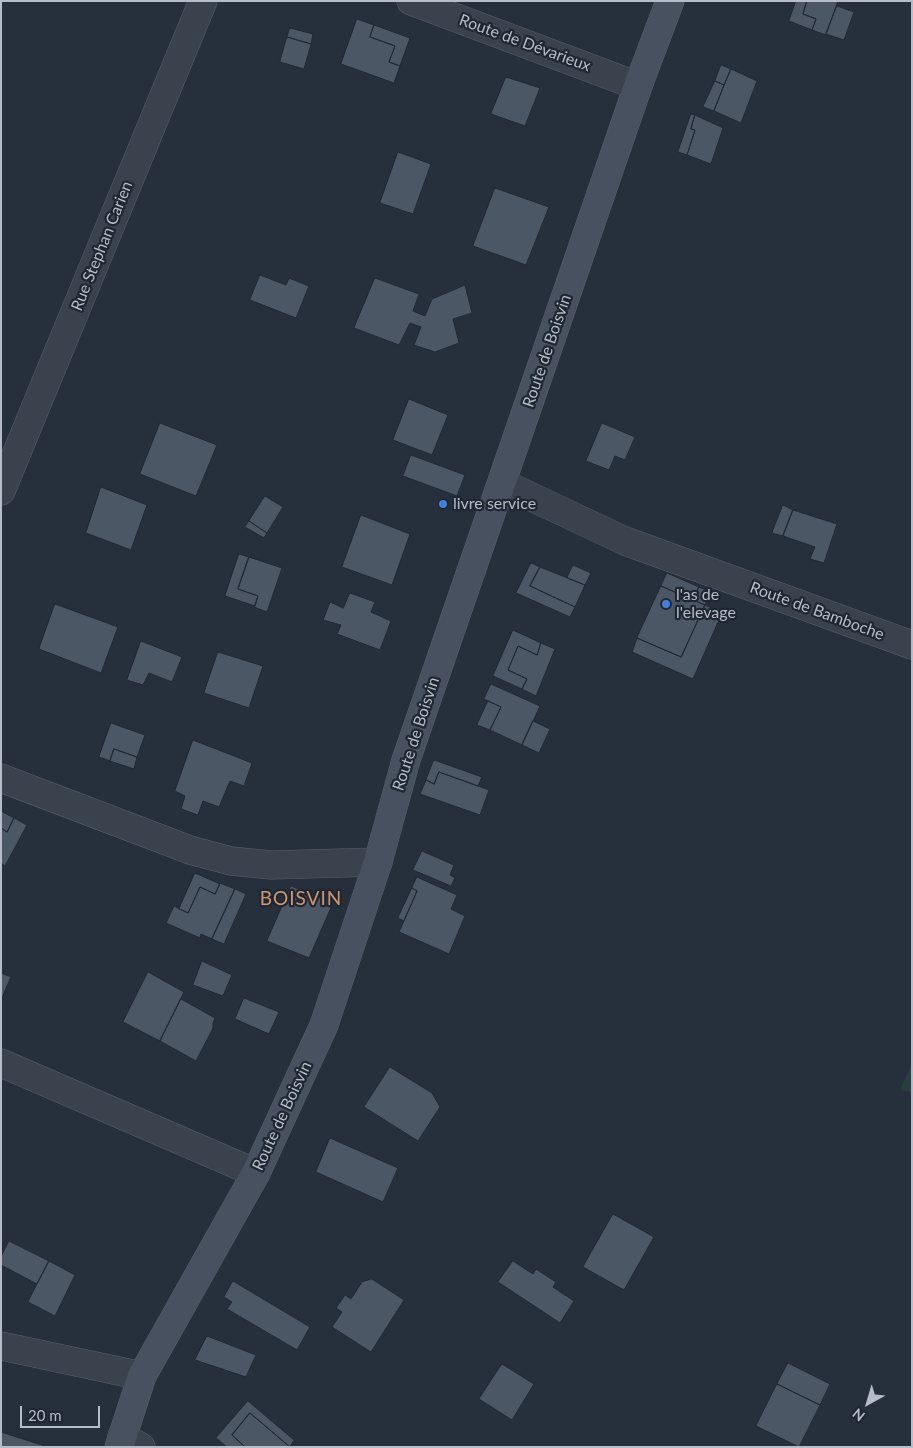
<!DOCTYPE html>
<meta charset="utf-8">
<style>
body{margin:0}
#map{position:relative;width:913px;height:1448px;overflow:hidden;background:#26303d;font-family:Lato,sans-serif}
canvas{display:block}
.frame{position:absolute;inset:0;border:2px solid #b6bdc8;pointer-events:none}
.north{position:absolute;left:843px;top:1378px;width:50px;height:50px;-webkit-text-stroke:4px #1f2733;paint-order:stroke;rotate:219deg;font-size:14px;font-weight:700;line-height:20px;text-align:center;color:#b6bdc8}
.north::after{content:'';display:block;margin:auto;width:18px;height:22px;background:#b6bdc8;clip-path:polygon(50% 0,100% 100%,50% 72%,0 100%)}
.scale{position:absolute;left:20px;top:1406px;width:80px;height:22px;box-sizing:border-box;border:2px solid #b6bdc8;border-top:0;padding-left:6px;font-size:15px;line-height:18px;white-space:nowrap;color:#b6bdc8;-webkit-text-stroke:4px #1f2733;paint-order:stroke}
</style>
<div id="map">
<canvas width="913" height="1448"></canvas>
<div class="frame"></div>
<div class="north">N</div>
<div class="scale">20 m</div>
</div>
<script>
const ctx = document.querySelector('canvas').getContext('2d');
ctx.lineJoin = 'round';
function paint(path, color) {
  ctx.fillStyle = color;
  ctx.fill(path, 'evenodd');
}
function trace(path, color, width, dash) {
  ctx.strokeStyle = color;
  ctx.lineWidth = width;
  ctx.lineCap = dash ? 'butt' : 'round';
  ctx.setLineDash(dash || []);
  ctx.stroke(path);
}
function write(font, color, halo, rows, align = 'center') {
  ctx.font = font + ' Lato,sans-serif';
  ctx.lineWidth = 4.5;
  ctx.setLineDash([]);
  ctx.textBaseline = 'middle';
  ctx.strokeStyle = halo;
  ctx.fillStyle = color;
  for (const [text, x, y, turn = 0] of rows) {
    ctx.save();
    ctx.translate(x, y);
    ctx.rotate((+turn || 0) * Math.PI / 180);
    ctx.textAlign = isNaN(turn) ? turn : align;
    if (halo) ctx.strokeText(text, 0, 0);
    ctx.fillText(text, 0, 0);
    ctx.restore();
  }
}
const green = new Path2D(`
 M 912,1064 L 912,1092 L 900,1090 Z`);
const building = new Path2D(`
 M 796,1 L 807,1 L 803,14 L 816,19 L 812,30 L 789,21 Z
 M 807,1 L 838,1 L 826,35 L 812,30 L 816,19 L 803,14 Z
 M 837,6 L 854,12 L 844,40 L 826,34 Z
 M 357,19 L 374,25 L 370,37 L 395,46 L 389,62 L 400,66 L 394,83 L 341,64 Z
 M 374,25 L 410,38 L 400,66 L 389,62 L 395,46 L 370,37 Z
 M 290,28 L 313,34 L 311,44 L 287,37 Z
 M 287,37 L 311,44 L 304,69 L 280,62 Z
 M 721,65 L 731,69 L 724,85 L 715,81 Z
 M 731,69 L 757,81 L 741,123 L 714,111 Z
 M 506,77 L 540,88 L 525,126 L 491,114 Z
 M 715,81 L 724,85 L 714,111 L 703,107 Z
 M 691,114 L 695,115 L 691,129 L 695,130 L 687,155 L 678,152 Z
 M 695,115 L 723,128 L 711,164 L 687,155 L 695,130 L 691,129 Z
 M 398,152 L 431,164 L 413,214 L 380,203 Z
 M 495,188 L 549,207 L 526,265 L 473,246 Z
 M 260,275 L 286,285 L 289,278 L 309,286 L 296,318 L 250,300 Z
 M 375,278 L 419,294 L 413,311 L 425,316 L 432,299 L 465,285 L 472,313 L 453,319 L 459,343 L 435,352 L 414,345 L 421,327 L 410,323 L 399,345 L 354,328 Z
 M 409,399 L 448,415 L 432,455 L 393,440 Z
 M 160,423 L 217,445 L 196,496 L 140,474 Z
 M 602,423 L 635,437 L 625,460 L 615,456 L 609,470 L 586,461 Z
 M 411,455 L 465,475 L 457,496 L 403,476 Z
 M 101,487 L 147,505 L 131,550 L 86,533 Z
 M 265,496 L 283,507 L 267,533 L 249,521 Z
 M 783,505 L 793,510 L 783,536 L 772,533 Z
 M 793,510 L 837,524 L 824,563 L 810,559 L 815,547 L 783,536 Z
 M 361,515 L 410,534 L 392,585 L 342,567 Z
 M 249,521 L 267,533 L 264,538 L 245,527 Z
 M 239,554 L 249,557 L 238,589 L 258,596 L 255,606 L 225,596 Z
 M 249,557 L 282,568 L 267,612 L 254,607 L 258,596 L 238,589 Z
 M 531,563 L 540,567 L 530,586 L 575,607 L 570,617 L 516,593 Z
 M 573,565 L 591,573 L 585,585 L 567,578 Z
 M 540,567 L 585,585 L 575,607 L 530,586 Z
 M 667,573 L 699,587 L 693,600 L 661,586 Z
 M 661,586 L 705,605 L 681,657 L 637,638 Z
 M 699,587 L 711,592 L 705,605 L 693,600 Z
 M 350,593 L 375,602 L 371,612 L 391,621 L 380,650 L 337,634 L 341,625 L 323,620 L 330,602 L 343,608 Z
 M 55,604 L 118,627 L 101,673 L 39,649 Z
 M 705,605 L 722,613 L 693,679 L 632,652 L 637,638 L 681,657 Z
 M 513,630 L 541,643 L 537,655 L 518,646 L 508,670 L 527,679 L 522,689 L 493,676 Z
 M 141,641 L 182,657 L 172,682 L 149,673 L 143,685 L 127,680 Z
 M 541,643 L 555,649 L 536,696 L 522,689 L 527,679 L 508,670 L 518,646 L 537,655 Z
 M 218,652 L 263,666 L 249,708 L 204,693 Z
 M 491,684 L 540,706 L 522,745 L 490,730 L 501,707 L 484,699 Z
 M 488,701 L 501,707 L 490,730 L 477,725 Z
 M 533,721 L 550,729 L 539,753 L 522,745 Z
 M 111,723 L 145,735 L 137,757 L 114,749 L 110,761 L 99,757 Z
 M 193,740 L 252,763 L 244,786 L 230,781 L 219,807 L 203,801 L 198,815 L 181,809 L 185,796 L 175,791 Z
 M 114,749 L 137,757 L 134,769 L 110,761 Z
 M 434,760 L 482,777 L 478,786 L 439,772 L 434,784 L 426,780 Z
 M 439,772 L 489,790 L 480,815 L 420,794 L 426,780 L 434,784 Z
 M 1,811 L 14,818 L 7,832 L 1,828 Z
 M 14,818 L 27,825 L 5,866 L 1,863 L 1,828 L 7,832 Z
 M 422,851 L 454,865 L 450,875 L 455,878 L 451,886 L 413,870 Z
 M 195,873 L 220,884 L 215,894 L 200,887 L 188,913 L 179,909 Z
 M 417,877 L 457,895 L 451,909 L 465,916 L 449,954 L 399,932 L 417,891 L 412,888 Z
 M 220,883 L 235,889 L 212,939 L 201,934 L 200,938 L 166,923 L 174,906 L 188,913 L 200,887 L 215,894 Z
 M 291,886 L 333,903 L 309,958 L 267,941 Z
 M 412,888 L 417,891 L 404,921 L 398,918 Z
 M 235,889 L 246,894 L 224,944 L 212,939 Z
 M 202,961 L 232,975 L 223,996 L 193,985 Z
 M 148,972 L 184,992 L 160,1041 L 123,1022 Z
 M 1,973 L 11,977 L 1,1000 Z
 M 244,998 L 279,1012 L 269,1034 L 235,1019 Z
 M 181,999 L 215,1018 L 213,1023 L 213,1028 L 196,1061 L 160,1041 Z
 M 390,1067 L 432,1093 L 440,1107 L 418,1141 L 364,1107 Z
 M 330,1138 L 398,1168 L 383,1202 L 316,1172 Z
 M 613,1214 L 654,1237 L 624,1290 L 583,1267 Z
 M 9,1241 L 49,1261 L 37,1284 L 1,1265 L 1,1257 Z
 M 49,1261 L 75,1275 L 55,1316 L 28,1302 Z
 M 513,1261 L 533,1274 L 536,1269 L 556,1282 L 553,1287 L 574,1301 L 560,1323 L 498,1282 Z
 M 372,1279 L 404,1300 L 371,1352 L 332,1327 L 342,1312 L 336,1308 L 345,1295 L 351,1299 L 362,1282 Z
 M 233,1281 L 310,1327 L 297,1350 L 227,1309 L 232,1302 L 224,1297 Z
 M 207,1336 L 256,1355 L 246,1377 L 195,1360 Z
 M 788,1363 L 830,1384 L 820,1405 L 777,1384 Z
 M 502,1364 L 534,1384 L 512,1420 L 479,1399 Z
 M 777,1384 L 820,1405 L 799,1447 L 756,1426 Z
 M 248,1401 L 294,1440 L 290,1447 L 250,1413 L 232,1435 L 245,1447 L 227,1447 L 216,1438 Z
 M 250,1413 L 290,1447 L 245,1447 L 232,1435 Z
 M 1,1432 L 48,1447 L 1,1447 Z`);
const minor = new Path2D(`
 M 411,1 L 638,86
 M 502,483 L 625,541 L 912,645
 M 1,491 L 203,1
 M 1,778 L 190,850 L 231,861 L 271,865 L 378,862
 M 1,1063 L 256,1173
 M 1,1346 L 142,1376
 M 122,1436 L 141,1447`);
const secondary = new Path2D(`
 M 119,1447 L 142,1376 L 256,1173 L 324,1025 L 378,862 L 406,760 L 638,86 L 670,1`);
const markers = [
 [443,504,5,"#3f7fe0"],
 [666,604,5,"#3f7fe0"]
];
const streetNames = [
 ["Route de Dévarieux",525,43,20],
 ["Rue Stephan Carien",102,246,-68],
 ["Route de Boisvin",547,351,-71],
 ["Route de Bamboche",817,611,20],
 ["Route de Boisvin",416,734,-72],
 ["Route de Boisvin",282,1116,-65]
];
const poiNames = [
 ["livre service",453,504],
 ["l'as de",676,595],
 ["l'elevage",676,613]
];
const quarterNames = [
 ["BOISVIN",301,899]
];
paint(green, '#293e3f');
paint(building, '#4c5766');
trace(building, '#212935', 1);
trace(minor, '#58606b', 29);
trace(secondary, '#58606b', 29);
trace(minor, '#3a424e', 28);
trace(secondary, '#485160', 28);
for (const [x, y, r, color] of markers) {
  const dot = new Path2D();
  dot.arc(x, y, r, 0, 2 * Math.PI);
  ctx.fillStyle = color;
  ctx.fill(dot);
  trace(dot, '#1f2733', 2);
}
write('16px', '#b6bdc8', '#1f2733', streetNames);
write('16px', '#b6bdc8', '#1f2733', poiNames, 'left');
ctx.letterSpacing = '1px';
write('19px', '#cf976b', '#1f2733', quarterNames);
ctx.letterSpacing = '0px';
</script>
